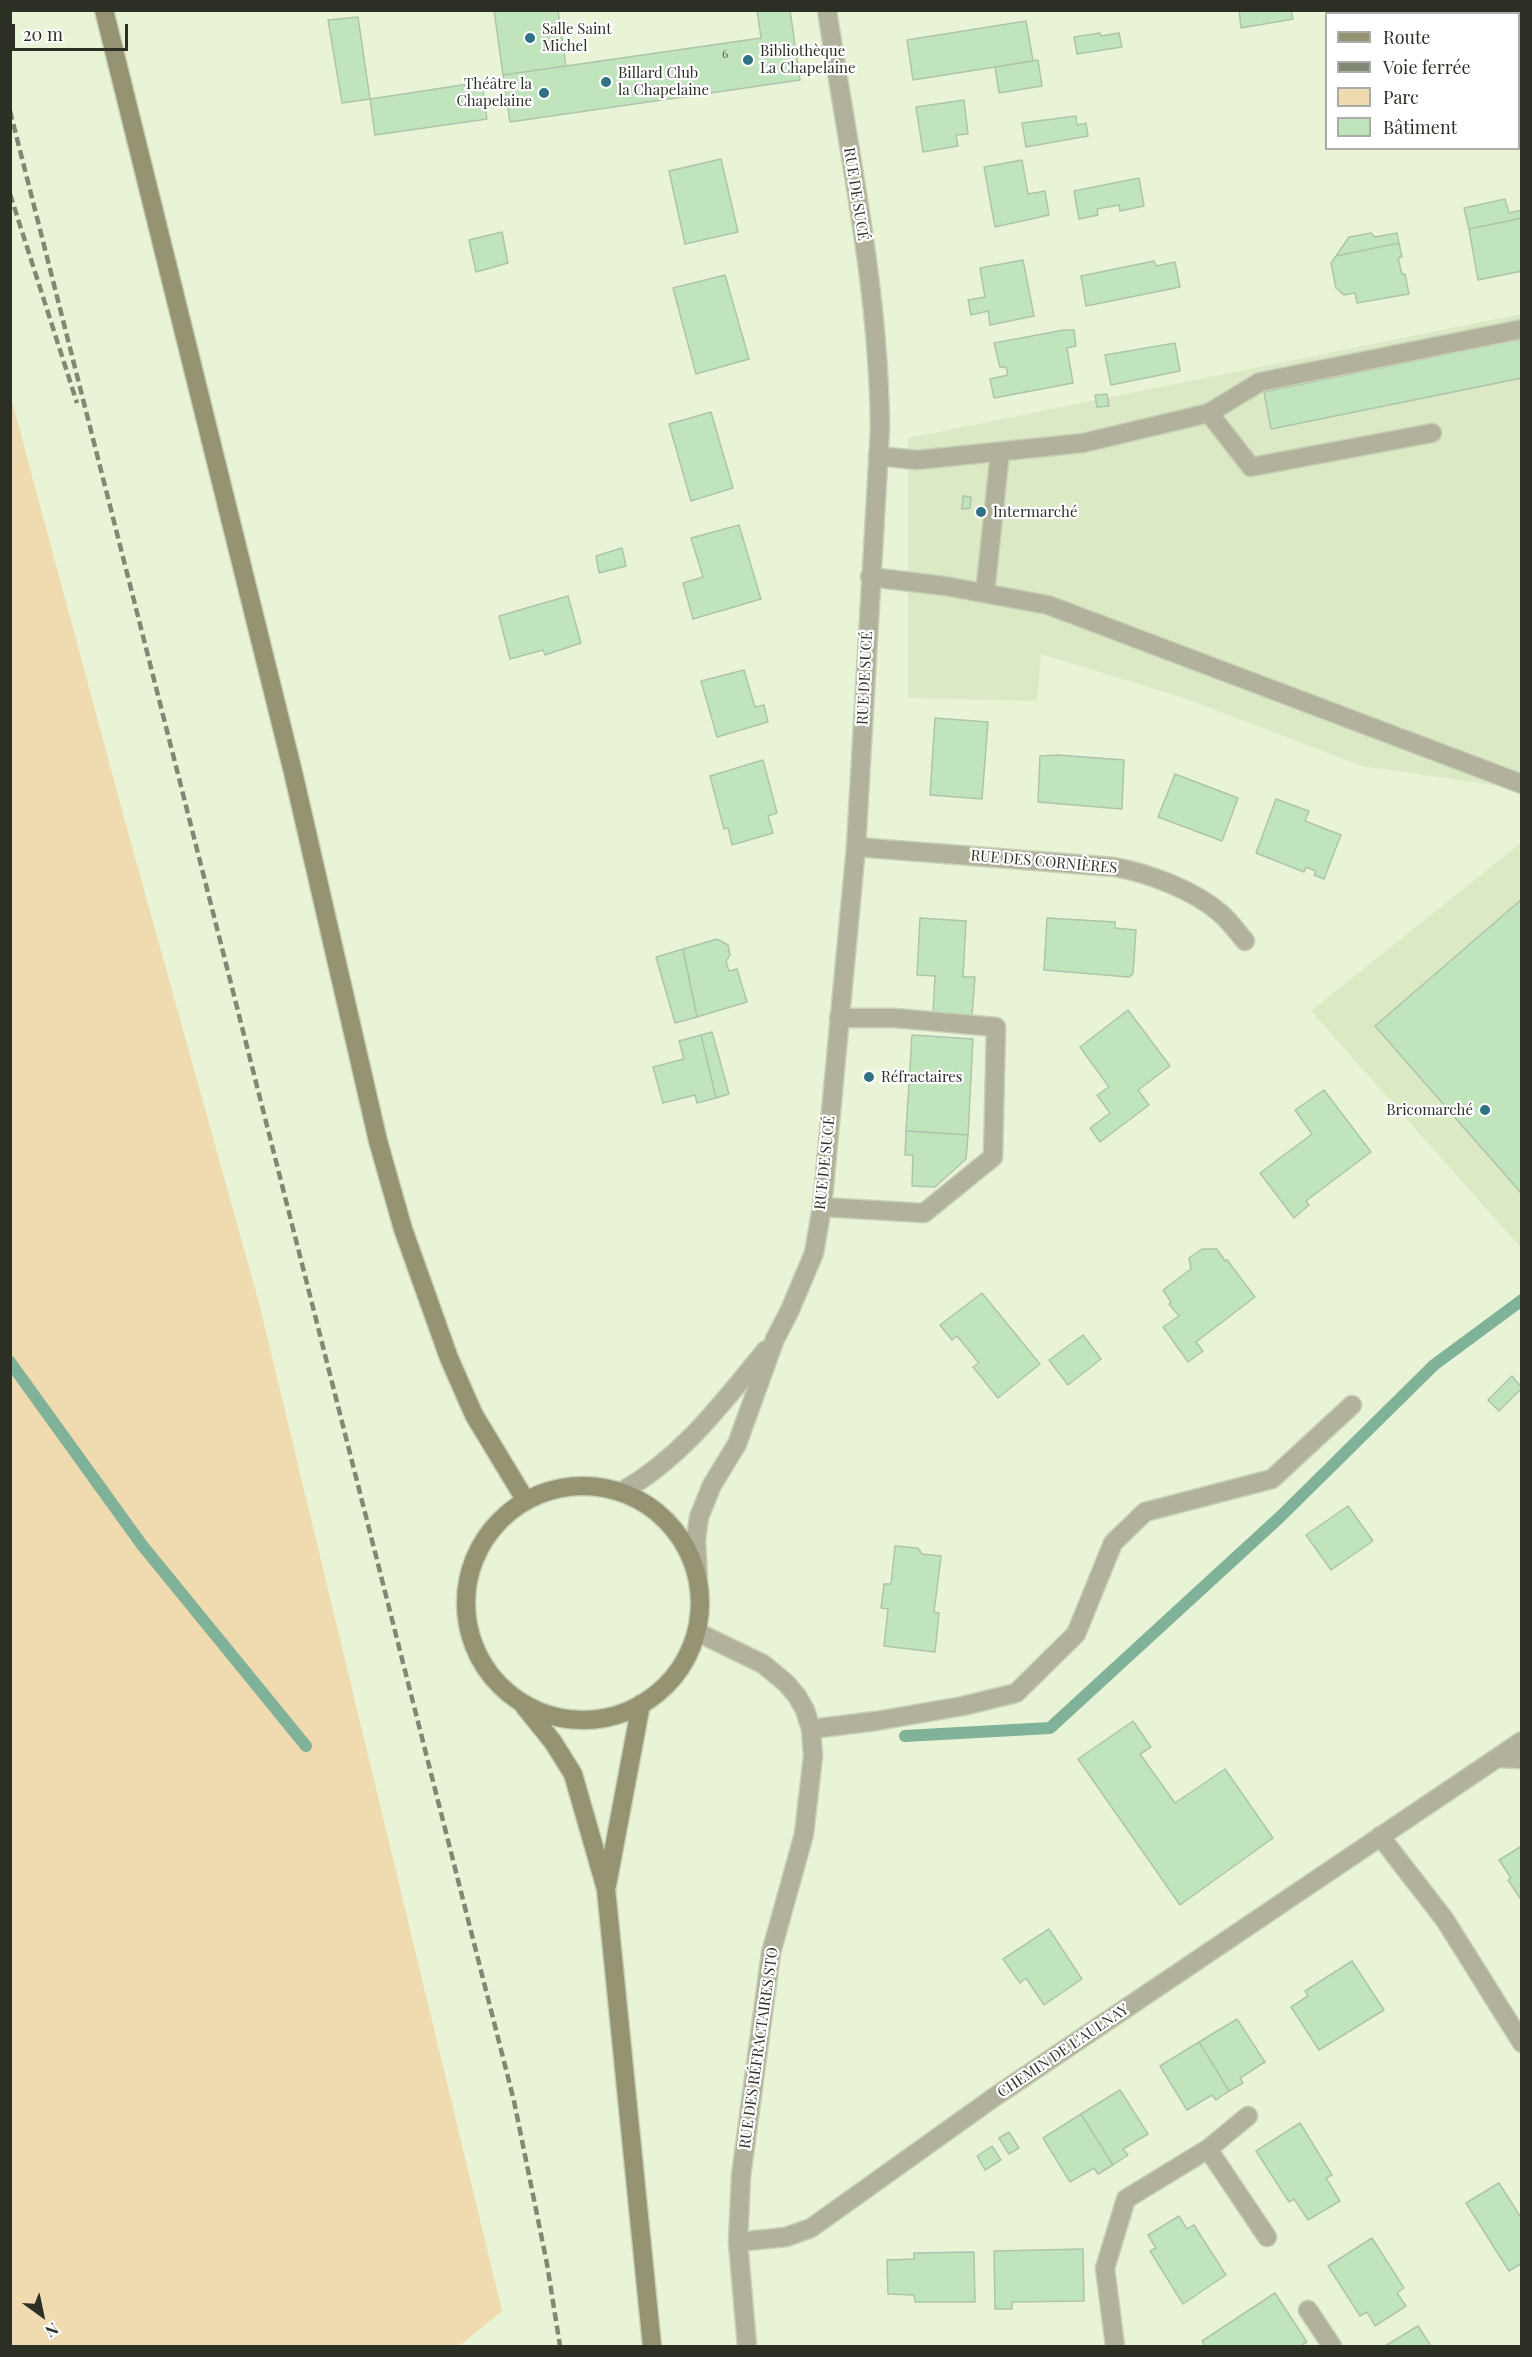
<!DOCTYPE html>
<meta charset="utf-8">
<style>
body{margin:0}
#map{position:relative;width:1532px;height:2357px;overflow:hidden;background:#e9f4d6;font-family:"Playfair Display",serif}
canvas{display:block}
.frame{position:absolute;inset:0;border:12px solid #2b2f24;pointer-events:none}
.legend{position:absolute;left:1325px;top:12px;width:195px;height:138px;box-sizing:border-box;background:#fff;border:2px solid #aaaca7;margin:0;padding:8px 10px;list-style:none;font-size:18px;color:#2b2f24}
.legend li{display:flex;align-items:center;gap:12px;height:30px}
.legend b{width:30px;border:2px solid #aaaca7}
.north{position:absolute;left:12px;top:2285px;width:60px;height:60px;-webkit-text-stroke:4px #fff;paint-order:stroke;rotate:147deg;font-size:16px;font-weight:700;line-height:24px;text-align:center;color:#2b2f24}
.north::after{content:'';display:block;margin:auto;width:21px;height:27px;background:#2b2f24;clip-path:polygon(50% 0,100% 100%,50% 72%,0 100%)}
.scale{position:absolute;left:12px;top:24px;width:116px;height:27px;box-sizing:border-box;border:3px solid #2b2f24;border-top:0;padding-left:8px;font-size:18px;line-height:21px;white-space:nowrap;color:#2b2f24;-webkit-text-stroke:4px #fff;paint-order:stroke}
</style>
<div id="map">
<canvas width="1532" height="2357"></canvas>
<div class="frame"></div>
<ul class="legend">
<li><b style="height:8px;background:#959372"></b>Route</li>
<li><b style="height:8px;background:#818874"></b>Voie ferrée</li>
<li><b style="height:16px;background:#f0dab0"></b>Parc</li>
<li><b style="height:16px;background:#c0e4bc"></b>Bâtiment</li>
</ul>
<div class="north">N</div>
<div class="scale">20 m</div>
</div>
<script>
const ctx = document.querySelector('canvas').getContext('2d');
ctx.lineJoin = 'round';
function paint(path, color) {
  ctx.fillStyle = color;
  ctx.fill(path, 'evenodd');
}
function trace(path, color, width, dash) {
  ctx.strokeStyle = color;
  ctx.lineWidth = width;
  ctx.lineCap = dash ? 'butt' : 'round';
  ctx.setLineDash(dash || []);
  ctx.stroke(path);
}
function write(font, color, halo, rows, align = 'center') {
  ctx.font = font + ' "Playfair Display",serif';
  ctx.lineWidth = 4.5;
  ctx.setLineDash([]);
  ctx.textBaseline = 'middle';
  ctx.strokeStyle = halo;
  ctx.fillStyle = color;
  for (const [text, x, y, turn = 0] of rows) {
    ctx.save();
    ctx.translate(x, y);
    ctx.rotate((+turn || 0) * Math.PI / 180);
    ctx.textAlign = isNaN(turn) ? turn : align;
    if (halo) ctx.strokeText(text, 0, 0);
    ctx.fillText(text, 0, 0);
    ctx.restore();
  }
}
const built = new Path2D(`
 M 1521,314 L 1521,789 L 1362,766 L 1187,699 L 1041,654 L 1037,701 L 908,698 L 908,438 Z
 M 1521,843 L 1521,1248 L 1311,1011 Z`);
const green = new Path2D(`
 M 10,394 L 126,825 L 259,1303 L 502,2311 L 459,2346 L 11,2346 Z`);
const stream = new Path2D(`
 M 10,1362 L 142,1545 L 306,1746
 M 905,1736 L 1050,1728 L 1280,1517 L 1434,1365 L 1522,1300`);
const building = new Path2D(`
 M 494,10 L 558,10 L 566,66 L 503,75 Z
 M 757,10 L 790,10 L 800,80 L 510,122 L 503,75 L 761,38 Z
 M 1239,10 L 1291,10 L 1293,19 L 1241,28 Z
 M 358,17 L 370,99 L 342,103 L 328,20 Z
 M 1026,21 L 1033,61 L 913,80 L 907,40 Z
 M 1100,33 L 1101,36 L 1119,33 L 1122,47 L 1077,54 L 1074,37 Z
 M 1038,60 L 1042,86 L 999,93 L 995,67 Z
 M 482,82 L 487,119 L 375,135 L 370,99 Z
 M 964,100 L 968,134 L 956,135 L 958,146 L 923,152 L 916,107 Z
 M 1076,116 L 1077,125 L 1086,123 L 1088,136 L 1026,147 L 1022,123 Z
 M 721,159 L 738,232 L 685,244 L 669,171 Z
 M 1022,160 L 1028,194 L 1045,191 L 1049,215 L 995,227 L 984,167 Z
 M 1139,178 L 1144,206 L 1120,211 L 1119,205 L 1097,209 L 1098,215 L 1079,219 L 1074,191 Z
 M 1505,199 L 1509,213 L 1522,210 L 1522,218 L 1469,229 L 1464,208 Z
 M 1522,218 L 1522,271 L 1478,280 L 1469,229 Z
 M 502,232 L 508,263 L 476,272 L 469,240 Z
 M 1371,233 L 1375,237 L 1397,233 L 1399,243 L 1336,256 L 1349,237 Z
 M 1399,243 L 1402,257 L 1398,258 L 1402,274 L 1405,274 L 1409,294 L 1357,303 L 1355,293 L 1344,295 L 1336,288 L 1331,263 L 1336,256 Z
 M 1023,260 L 1034,316 L 990,325 L 988,311 L 971,315 L 968,300 L 985,297 L 980,268 Z
 M 1154,261 L 1156,266 L 1175,262 L 1180,287 L 1086,306 L 1081,276 Z
 M 725,275 L 749,359 L 696,374 L 673,288 Z
 M 1064,330 L 1074,330 L 1076,346 L 1067,348 L 1073,383 L 994,398 L 990,379 L 1008,375 L 1006,367 L 1000,367 L 994,343 Z
 M 1515,340 L 1522,340 L 1522,378 L 1271,429 L 1264,392 Z
 M 1175,343 L 1180,371 L 1111,385 L 1105,355 Z
 M 1107,394 L 1109,406 L 1097,407 L 1095,395 Z
 M 711,412 L 733,488 L 691,501 L 669,424 Z
 M 963,496 L 971,497 L 970,508 L 962,509 Z
 M 739,525 L 761,599 L 693,619 L 683,583 L 703,577 L 691,538 Z
 M 622,548 L 626,566 L 599,573 L 596,556 Z
 M 568,596 L 581,643 L 545,655 L 543,650 L 510,659 L 499,616 Z
 M 744,670 L 755,707 L 764,705 L 768,722 L 717,737 L 701,681 Z
 M 935,718 L 988,722 L 982,799 L 930,795 Z
 M 1058,755 L 1124,760 L 1122,809 L 1038,802 L 1040,756 Z
 M 763,760 L 777,813 L 768,816 L 773,833 L 732,845 L 728,828 L 724,829 L 710,776 Z
 M 1175,774 L 1238,798 L 1222,841 L 1158,817 Z
 M 1276,799 L 1309,811 L 1305,821 L 1341,835 L 1324,879 L 1314,875 L 1316,871 L 1306,867 L 1304,872 L 1256,853 Z
 M 1522,899 L 1522,1194 L 1375,1026 Z
 M 920,918 L 966,921 L 963,977 L 975,977 L 972,1015 L 933,1012 L 935,976 L 917,975 Z
 M 1047,918 L 1115,922 L 1115,928 L 1136,930 L 1133,974 L 1129,977 L 1044,970 Z
 M 717,939 L 728,945 L 730,955 L 726,962 L 729,971 L 737,969 L 747,1002 L 697,1017 L 683,949 Z
 M 683,949 L 697,1017 L 675,1023 L 656,957 Z
 M 1128,1010 L 1170,1066 L 1138,1090 L 1149,1105 L 1100,1142 L 1090,1128 L 1110,1113 L 1097,1095 L 1109,1087 L 1080,1047 Z
 M 712,1032 L 729,1094 L 716,1098 L 701,1035 Z
 M 701,1035 L 716,1098 L 697,1103 L 695,1095 L 663,1103 L 653,1067 L 684,1059 L 679,1041 Z
 M 912,1035 L 973,1039 L 968,1135 L 906,1131 Z
 M 1324,1090 L 1371,1152 L 1306,1201 L 1309,1205 L 1294,1218 L 1260,1173 L 1312,1134 L 1295,1110 Z
 M 906,1131 L 968,1135 L 966,1159 L 935,1187 L 912,1186 L 913,1155 L 905,1155 Z
 M 1202,1249 L 1217,1249 L 1225,1261 L 1227,1260 L 1255,1297 L 1196,1342 L 1203,1351 L 1188,1362 L 1163,1327 L 1179,1316 L 1169,1304 L 1171,1302 L 1163,1290 L 1191,1269 L 1189,1258 Z
 M 982,1293 L 1040,1364 L 998,1398 L 973,1367 L 979,1363 L 957,1336 L 952,1340 L 940,1325 Z
 M 1083,1335 L 1101,1359 L 1068,1385 L 1049,1360 Z
 M 1512,1376 L 1522,1388 L 1499,1411 L 1488,1400 Z
 M 1348,1506 L 1373,1541 L 1331,1570 L 1306,1535 Z
 M 895,1546 L 918,1548 L 922,1554 L 941,1556 L 934,1612 L 939,1613 L 935,1652 L 884,1646 L 888,1609 L 881,1608 L 884,1584 L 891,1584 Z
 M 1133,1721 L 1151,1747 L 1140,1754 L 1175,1803 L 1225,1769 L 1273,1838 L 1180,1905 L 1078,1759 Z
 M 1522,1846 L 1522,1901 L 1508,1880 L 1511,1878 L 1499,1860 Z
 M 1049,1929 L 1082,1979 L 1044,2005 L 1026,1978 L 1020,1983 L 1003,1959 Z
 M 1352,1961 L 1384,2010 L 1319,2050 L 1291,2007 L 1308,1996 L 1305,1991 Z
 M 1237,2019 L 1265,2062 L 1240,2078 L 1243,2083 L 1229,2091 L 1199,2042 Z
 M 1199,2042 L 1229,2091 L 1216,2100 L 1212,2095 L 1187,2110 L 1160,2066 Z
 M 1120,2090 L 1148,2134 L 1123,2149 L 1128,2155 L 1113,2165 L 1081,2114 Z
 M 1081,2114 L 1113,2165 L 1098,2174 L 1094,2168 L 1070,2182 L 1043,2138 Z
 M 1300,2123 L 1332,2175 L 1326,2178 L 1340,2201 L 1308,2220 L 1294,2199 L 1289,2202 L 1256,2151 Z
 M 1009,2132 L 1019,2148 L 1009,2154 L 999,2138 Z
 M 992,2146 L 1001,2160 L 985,2170 L 977,2156 Z
 M 1499,2183 L 1520,2216 L 1522,2215 L 1522,2263 L 1509,2271 L 1466,2203 Z
 M 1179,2216 L 1187,2229 L 1194,2225 L 1226,2275 L 1183,2304 L 1150,2251 L 1156,2248 L 1148,2235 Z
 M 1372,2238 L 1404,2288 L 1397,2293 L 1406,2306 L 1375,2326 L 1367,2312 L 1360,2316 L 1328,2266 Z
 M 1083,2249 L 1084,2301 L 1012,2302 L 1012,2309 L 995,2309 L 994,2251 Z
 M 974,2252 L 975,2302 L 915,2302 L 914,2295 L 888,2294 L 887,2260 L 914,2259 L 914,2253 Z
 M 1275,2293 L 1307,2342 L 1300,2346 L 1205,2346 L 1202,2341 Z
 M 1418,2326 L 1431,2346 L 1385,2346 Z`);
const service = new Path2D(`
 M 1209,413 L 1260,382 L 1522,329
 M 878,456 L 917,460 L 1083,443 L 1209,413 L 1251,467 L 1432,433
 M 870,577 L 945,586 L 1048,605 L 1522,784
 M 985,593 L 1000,452
 M 822,1207 L 924,1213 L 993,1157 L 996,1027 L 895,1018 L 839,1018`);
const minor = new Path2D(`
 M 856,847 L 1114,867 C 1148,873 1194,890 1220,913 C 1230,921 1237,932 1245,941
 M 697,1632 L 763,1664 L 786,1683 L 797,1696 L 805,1710 L 811,1729 L 813,1756 L 804,1834 L 771,1953 L 741,2176 L 738,2242 L 747,2346
 M 811,1729 L 876,1721 L 963,1706 L 1016,1693 L 1076,1634 L 1113,1543 L 1145,1512 L 1272,1479 L 1352,1405
 M 1497,1758 L 1522,1741
 M 1380,1836 L 1445,1920 L 1522,2043
 M 1208,2149 L 1267,2237
 M 738,2242 L 786,2237 L 811,2228 L 993,2098 L 1497,1758 L 1522,1759
 M 1308,2310 L 1332,2346
 M 1115,2346 L 1105,2268 L 1126,2199 L 1208,2149 L 1248,2116`);
const tertiary = new Path2D(`
 M 621,1492 C 682,1458 723,1402 766,1350
 M 698,1581 L 696,1539 L 699,1517 L 712,1485 L 737,1444 L 775,1339 L 790,1310 L 814,1253 L 822,1207 L 856,847 L 880,429 C 879,288 848,149 827,10`);
const secondary = new Path2D(`
 M 104,10 L 293,772 L 378,1141 L 403,1229 L 449,1358 L 474,1415 L 526,1501
 M466 1603a117 117 0 1 1 234 0a117 117 0 1 1-234 0Z
 M 524,1706 L 553,1742 L 573,1774 L 606,1889 L 652,2346
 M 607,1885 L 641,1704`);
const rail = new Path2D(`
 M 10,111 L 514,2101 L 547,2264 L 560,2346
 M 10,194 L 77,403`);
const markers = [
 [530,38,6,"#307284"],
 [748,60,6,"#307284"],
 [606,82,6,"#307284"],
 [544,93,6,"#307284"],
 [981,512,6,"#307284"],
 [869,1077,6,"#307284"],
 [1485,1110,6,"#307284"]
];
const numberNames = [
 ["6",725,54]
];
const poiNames = [
 ["Salle Saint",542,29],
 ["Michel",542,46],
 ["Bibliothèque",760,51],
 ["La Chapelaine",760,68],
 ["Billard Club",618,73],
 ["la Chapelaine",618,90],
 ["Théâtre la",532,84,"right"],
 ["Chapelaine",532,101,"right"],
 ["Intermarché",993,512],
 ["Réfractaires",881,1077],
 ["Bricomarché",1473,1110,"right"]
];
const streetNames = [
 ["RUE DE SUCÉ",856,194,81],
 ["RUE DE SUCÉ",865,678,-87],
 ["RUE DES CORNIÈRES",1044,862,5],
 ["RUE DE SUCÉ",825,1163,-84],
 ["RUE DES RÉFRACTAIRES STO",759,2048,-82],
 ["CHEMIN DE L'AULNAY",1063,2051,-34]
];
paint(built, '#dce9c5');
paint(green, '#f0dab0');
trace(stream, '#7fb298', 12);
paint(building, '#c0e4bc');
trace(building, '#aec4ac', 1.5);
trace(service, '#c7d1b6', 21);
trace(minor, '#c7d1b6', 21);
trace(tertiary, '#c7d1b6', 21);
trace(secondary, '#c7d1b6', 21);
trace(service, '#b2b19b', 18);
trace(minor, '#b2b19b', 18);
trace(tertiary, '#b2b19b', 18);
trace(secondary, '#959372', 18);
trace(rail, '#818874', 4.5, [9, 4.5]);
for (const [x, y, r, color] of markers) {
  const dot = new Path2D();
  dot.arc(x, y, r, 0, 2 * Math.PI);
  ctx.fillStyle = color;
  ctx.fill(dot);
  trace(dot, '#fff', 2);
}
write('12px', '#505c4a', null, numberNames);
write('15px', '#2b2f24', '#fff', poiNames, 'left');
write('15px', '#2b2f24', '#fff', streetNames);
</script>
